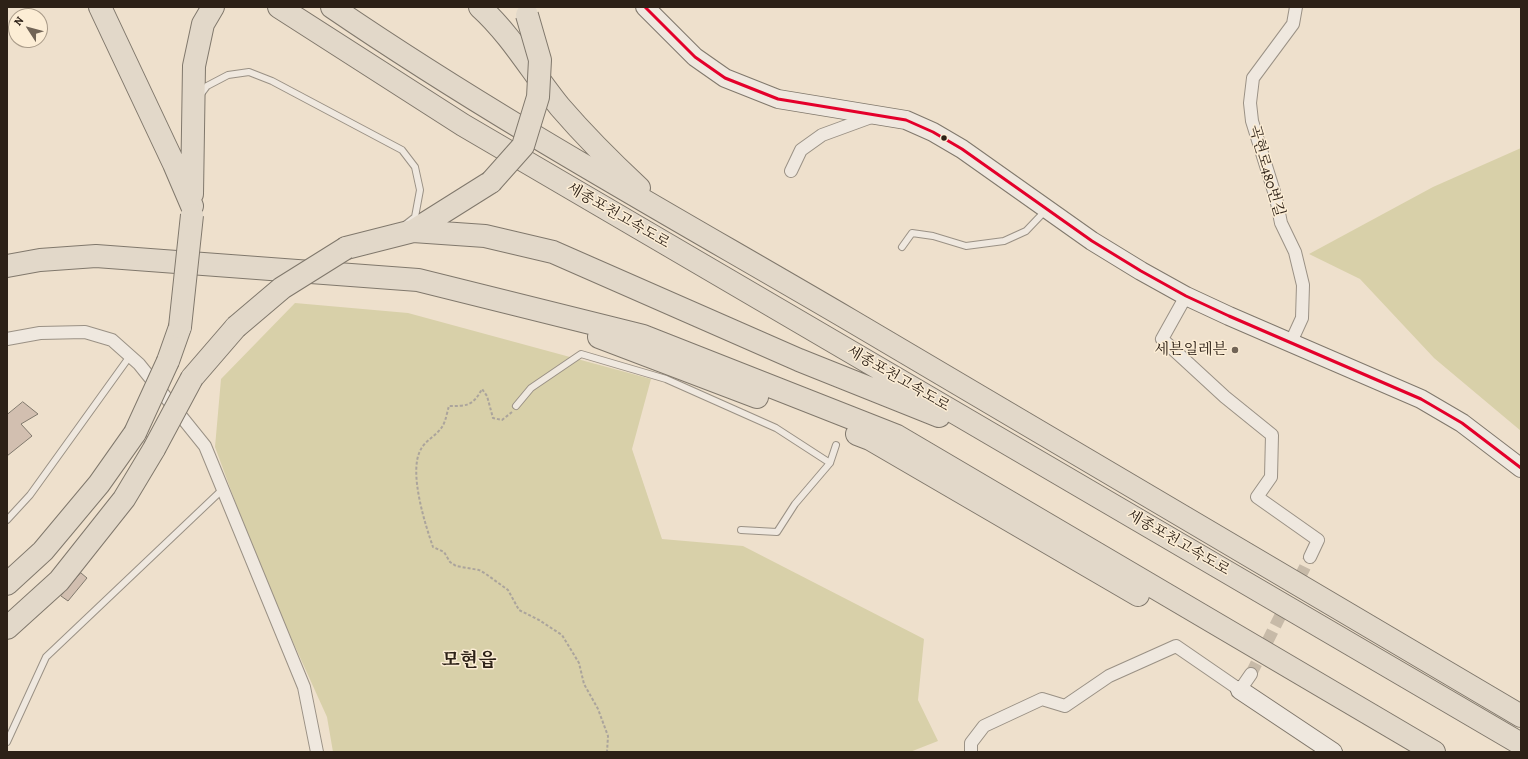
<!DOCTYPE html>
<meta charset="utf-8">
<style>
body{margin:0}
#map{position:relative;width:1528px;height:759px;overflow:hidden;background:#eee0cc;font-family:Alegreya,serif}
canvas{display:block}
.frame{position:absolute;inset:0;border:8px solid #2d2117;pointer-events:none}
.north{position:absolute;left:8px;top:8px;width:40px;height:40px;box-sizing:border-box;background:#fcedd5;border:1px solid #a99b89;border-radius:50%;rotate:306deg;font-size:11px;font-weight:700;line-height:16px;text-align:center;color:#2d2117}
.north::after{content:'';display:block;margin:auto;width:14px;height:18px;background:#716456;clip-path:polygon(50% 0,100% 100%,50% 72%,0 100%)}
</style>
<div id="map">
<canvas width="1528" height="759"></canvas>
<div class="frame"></div>
<div class="north">N</div>
</div>
<script>
const ctx = document.querySelector('canvas').getContext('2d');
ctx.lineJoin = 'round';
function paint(path, color) {
  ctx.fillStyle = color;
  ctx.fill(path, 'evenodd');
}
function trace(path, color, width, dash) {
  ctx.strokeStyle = color;
  ctx.lineWidth = width;
  ctx.lineCap = dash ? 'butt' : 'round';
  ctx.setLineDash(dash || []);
  ctx.stroke(path);
}
function write(font, color, halo, rows, align = 'center') {
  ctx.font = font + ' Alegreya,"Noto Serif KR",serif';
  ctx.lineWidth = 3;
  ctx.setLineDash([]);
  ctx.textBaseline = 'middle';
  ctx.strokeStyle = halo;
  ctx.fillStyle = color;
  for (const [text, x, y, turn = 0] of rows) {
    ctx.save();
    ctx.translate(x, y);
    ctx.rotate((+turn || 0) * Math.PI / 180);
    ctx.textAlign = isNaN(turn) ? turn : align;
    if (halo) ctx.strokeText(text, 0, 0);
    ctx.fillText(text, 0, 0);
    ctx.restore();
  }
}
const green = new Path2D(`
 M 1521,148 L 1521,431 L 1434,358 L 1360,279 L 1309,254 L 1433,187 Z
 M 295,303 L 408,313 L 651,379 L 632,449 L 662,539 L 743,546 L 924,639 L 918,700 L 938,741 L 910,752 L 333,752 L 327,717 L 260,569 L 215,447 L 221,379 Z`);
const building = new Path2D(`
 M 23,402 L 38,414 L 21,424 L 32,436 L 7,456 L 7,415 Z
 M 81,573 L 87,578 L 68,601 L 61,596 Z`);
const streetTunnel = new Path2D(`
 M 1251,674 L 1310,557`);
const path = new Path2D(`
 M 512,412 L 502,420 L 493,418 L 487,396 L 482,389 C 473,406 467,406 449,406 C 447,412 446,421 442,427 C 437,435 426,440 421,449 C 408,471 425,524 433,547 L 444,552 L 450,562 L 456,566 L 479,570 L 486,574 L 508,590 L 519,610 L 539,620 L 562,635 L 579,663 L 584,684 L 598,709 L 608,736 L 607,752`);
const lane = new Path2D(`
 M 201,94 L 207,86 L 228,75 L 249,72 L 272,81 L 402,150 L 415,167 L 420,190 L 415,217 L 406,224
 M 902,247 L 912,233 L 933,236 L 966,246 L 1004,241 L 1026,231 L 1046,210
 M 516,406 L 531,388 L 581,354 L 666,379 L 776,428 L 830,463 L 836,445
 M 7,520 L 30,495 L 130,356
 M 741,530 L 777,532 L 795,504 L 830,463
 M 7,742 L 46,657 L 223,489`);
const street = new Path2D(`
 M 791,171 L 801,150 L 822,135 L 874,116
 M 1186,296 L 1162,339 L 1225,397 L 1272,435 L 1271,477 L 1257,497 L 1318,540 L 1310,557
 M 7,339 L 40,333 L 85,332 L 112,340 L 139,364 L 205,446 L 304,687 L 317,752
 M 1291,342 L 1302,318 L 1303,285 L 1295,252 L 1281,223 L 1276,198 L 1252,121 L 1250,103 L 1253,78 L 1293,24 L 1296,7
 M 971,752 L 971,743 L 984,726 L 1042,699 L 1065,706 L 1109,676 L 1176,646 L 1240,690 L 1251,674`);
const secondary = new Path2D(`
 M 645,7 L 695,57 L 725,78 L 778,99 L 906,120 L 933,132 L 962,149 L 1092,241 L 1141,271 L 1186,296 L 1229,316 L 1421,399 L 1462,423 L 1521,468
 M 1240,690 L 1333,752`);
const highway = new Path2D(`
 M 100,7 L 174,164 L 192,206
 M 279,7 L 463,125 L 1521,744
 M 332,7 C 499,121 676,218 850,320 C 1074,451 1297,585 1521,716
 M 480,7 C 512,36 533,74 560,107 C 585,136 611,162 639,188
 M 192,194 L 194,66 L 203,24 L 213,7
 M 413,231 L 491,182
 M 346,248 L 413,231 L 485,236 L 553,252 L 799,360 L 939,416
 M 7,266 L 40,260 L 96,256 L 418,280 L 643,336 L 897,436 L 1434,752
 M 599,337 L 757,397
 M 168,361 L 180,327
 M 192,378 L 236,327
 M 857,434 L 870,439 L 1138,595
 M 7,584 L 43,551 L 99,484 L 135,433
 M 7,628 L 59,581 L 124,499 L 154,449`);
const highwayBridge = new Path2D(`
 M 491,182 L 523,146 L 538,97 L 540,60 L 527,15
 M 180,327 L 192,215
 M 236,327 L 282,288 L 346,248
 M 135,433 L 168,361
 M 154,449 L 192,378`);
const bus1 = new Path2D(`
 M 645,7 L 695,57 L 725,78 L 778,99 L 906,120 L 933,132 L 962,149 L 1092,241 L 1141,271 L 1186,296 L 1229,316 L 1421,399 L 1462,423 L 1521,468`);
const markers = [
 [944,138,3.5,"#2d2117"],
 [1235,350,4,"#716456"]
];
const streetNames = [
 ["곡현로480번길",1266,171,74],
 ["세종포천고속도로",618,216,30],
 ["세종포천고속도로",898,379,30],
 ["세종포천고속도로",1178,543,30]
];
const poiNames = [
 ["세븐일레븐",1227,350]
];
const districtNames = [
 ["모현읍",469,661]
];
paint(green, '#d8d0a9');
paint(building, '#d2bfb0');
trace(building, '#80786c', 1);
trace(streetTunnel, '#c7baa8', 12, [12, 6]);
trace(lane, '#9a9185', 8);
trace(street, '#9a9185', 14);
trace(secondary, '#80786c', 20);
trace(highway, '#80786c', 24);
trace(path, '#aba49c', 2, [3, 2]);
trace(lane, '#efe8df', 6);
trace(street, '#efe8df', 12);
trace(secondary, '#efe8df', 18);
trace(highway, '#e2d8c9', 22);
trace(highwayBridge, '#80786c', 24, []);
trace(highwayBridge, '#e2d8c9', 22);
trace(bus1, '#e4002b', 3);
for (const [x, y, r, color] of markers) {
  const dot = new Path2D();
  dot.arc(x, y, r, 0, 2 * Math.PI);
  ctx.fillStyle = color;
  ctx.fill(dot);
  trace(dot, '#fcedd5', 1.5);
}
write('15px', '#2d2117', '#fcedd5', streetNames);
write('15px', '#2d2117', '#fcedd5', poiNames, 'right');
write('bold 19px', '#2d2117', '#fcedd5', districtNames);
</script>
